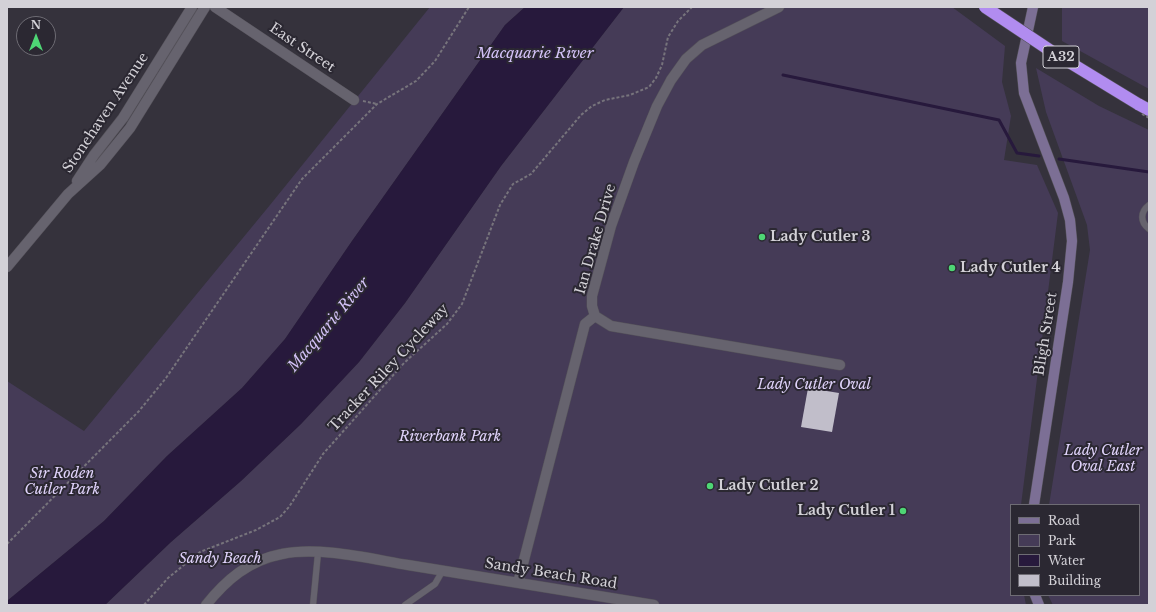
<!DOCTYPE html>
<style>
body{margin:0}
#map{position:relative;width:1156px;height:612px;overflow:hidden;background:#35323c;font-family:"Libre Baskerville",serif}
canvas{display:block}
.frame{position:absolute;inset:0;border:8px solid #d3d1d7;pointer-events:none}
.legend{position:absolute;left:1010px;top:504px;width:130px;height:92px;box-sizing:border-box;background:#2b2832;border:1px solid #6e6c74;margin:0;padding:5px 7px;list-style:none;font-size:12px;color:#d3d1d7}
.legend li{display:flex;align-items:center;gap:8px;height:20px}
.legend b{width:20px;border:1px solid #6e6c74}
.north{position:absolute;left:16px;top:16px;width:40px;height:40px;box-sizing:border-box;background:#2b2832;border:1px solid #6e6c74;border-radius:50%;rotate:0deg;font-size:11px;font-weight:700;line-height:16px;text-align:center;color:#d3d1d7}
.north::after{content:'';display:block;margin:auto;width:14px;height:18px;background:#4ed675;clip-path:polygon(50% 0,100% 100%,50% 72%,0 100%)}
</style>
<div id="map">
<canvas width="1156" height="612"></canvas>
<div class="frame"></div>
<ul class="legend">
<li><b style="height:5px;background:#7c6f95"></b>Road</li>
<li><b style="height:11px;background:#453b57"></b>Park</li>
<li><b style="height:11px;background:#27193c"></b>Water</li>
<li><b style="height:11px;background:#c1beca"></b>Building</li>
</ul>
<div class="north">N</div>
</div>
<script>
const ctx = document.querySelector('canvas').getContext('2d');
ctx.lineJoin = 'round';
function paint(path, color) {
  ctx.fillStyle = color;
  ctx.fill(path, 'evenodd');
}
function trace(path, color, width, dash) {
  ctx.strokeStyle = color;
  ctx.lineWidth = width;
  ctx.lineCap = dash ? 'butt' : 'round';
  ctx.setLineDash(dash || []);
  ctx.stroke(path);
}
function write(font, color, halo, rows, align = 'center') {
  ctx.font = font + ' "Libre Baskerville",serif';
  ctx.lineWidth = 4;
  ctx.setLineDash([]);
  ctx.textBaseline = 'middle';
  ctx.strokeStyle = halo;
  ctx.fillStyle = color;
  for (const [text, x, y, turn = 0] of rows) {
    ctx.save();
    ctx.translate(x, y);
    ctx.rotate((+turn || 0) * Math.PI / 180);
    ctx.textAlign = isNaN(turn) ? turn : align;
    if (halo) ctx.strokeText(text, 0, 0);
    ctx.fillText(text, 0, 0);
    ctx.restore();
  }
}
const green = new Path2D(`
 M 430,7 L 525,7 L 505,25 L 352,241 L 285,339 L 242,388 L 167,456 L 104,521 L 7,601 L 7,381 L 84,431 L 270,205 Z
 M 624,7 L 952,7 L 1005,46 L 1002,82 L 1011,116 L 1004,160 L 1037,165 L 1058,213 L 1021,505 L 1011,505 L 1011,595 L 1024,595 L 1026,605 L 105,605 L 171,542 L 241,481 L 301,424 L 359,362 L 405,303 L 501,166 Z
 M 1062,7 L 1149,7 L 1149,89 L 1062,41 Z
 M 1036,68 L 1099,106 L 1149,130 L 1149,605 L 1053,605 L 1048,595 L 1139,595 L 1139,505 L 1049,505 L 1090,250 L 1087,225 L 1046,112 Z`);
const water = new Path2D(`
 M 525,7 L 624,7 L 501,166 L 405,303 L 359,362 L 301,424 L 241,481 L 171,542 L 105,605 L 7,605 L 7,601 L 104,521 L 167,456 L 242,388 L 285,339 L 352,241 L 505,25 Z`);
const stream = new Path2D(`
 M 783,75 L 999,120 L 1017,153 L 1039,156
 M 1059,159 L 1149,172`);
const building = new Path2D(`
 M 808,388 L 839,393 L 832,432 L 801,427 Z`);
const path = new Path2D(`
 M 363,101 L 377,104
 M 7,544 L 139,411 L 166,378 L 302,179 L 377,104 L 416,81 L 435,61 L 469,7
 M 144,605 L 168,578 L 200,552 L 256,530 L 280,517 L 289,507 L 323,454 L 404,363 L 447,324 L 462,304 L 500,205 L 513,184 L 531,174 L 581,115 L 592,106 L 605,100 L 630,95 L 649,87 L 656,78 L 662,65 L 668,37 L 678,21 L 692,7`);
const lane = new Path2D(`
 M 1149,205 C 1140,212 1140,222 1149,229
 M 313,605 L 318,553
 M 405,605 L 435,584 L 443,570`);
const street = new Path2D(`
 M 215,7 L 354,100
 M 77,181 L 94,155 L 123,118 L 192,7
 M 7,267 L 68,194 L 100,165 L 130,128 L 205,7
 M 595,316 L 611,326 L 840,365
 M 518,583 L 585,324 L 595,316 L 592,306 L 592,296 L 611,226 L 634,162 L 657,106 L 671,80 L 686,59 L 702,45 L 779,7
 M 206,605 C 226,580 249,560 282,554 C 319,546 371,559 408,565 C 490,578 572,592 654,605`);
const secondary = new Path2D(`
 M 1033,7 L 1021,63 L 1024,93 L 1064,198 L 1070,220 L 1072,241 L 1068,282 L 1034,505
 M 1035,595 L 1039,605`);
const highway = new Path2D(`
 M 1138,104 L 1149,110`);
const pathBridge = new Path2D(`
 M 1142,114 L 1149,118`);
const highwayBridge = new Path2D(`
 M 985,7 L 1051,51 L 1138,104`);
const markers = [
 [762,237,4,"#4ed675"],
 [952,268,4,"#4ed675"],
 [710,486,4,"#4ed675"],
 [903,511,4,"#4ed675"]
];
const shields = [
 [1061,57,36]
];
const shieldNames = [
 ["A32",1061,57]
];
const streetNames = [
 ["East Street",302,48,34],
 ["Stonehaven Avenue",106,113,-56],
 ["Ian Drake Drive",596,239,-74],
 ["Bligh Street",1046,334,-81],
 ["Tracker Riley Cycleway",389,368,-47],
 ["Sandy Beach Road",551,574,9]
];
const poiNames = [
 ["Lady Cutler 3",770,237],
 ["Lady Cutler 4",960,268],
 ["Lady Cutler 2",718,486],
 ["Lady Cutler 1",895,511,"right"]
];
const parkNames = [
 ["Lady Cutler Oval",814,385],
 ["Riverbank Park",450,437],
 ["Lady Cutler",1103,451],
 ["Oval East",1103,467],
 ["Sir Roden",62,474],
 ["Cutler Park",62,490],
 ["Sandy Beach",220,559]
];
const waterNames = [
 ["Macquarie River",535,54],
 ["Macquarie River",329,325,-50]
];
paint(green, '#453b57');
paint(water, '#27193c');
trace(stream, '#27193c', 3);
paint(building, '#c1beca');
trace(lane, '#545159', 7);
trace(street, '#545159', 11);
trace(secondary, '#545159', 11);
trace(highway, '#545159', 13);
trace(path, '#77747c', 2, [3, 2]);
trace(lane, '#66636e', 6);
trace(street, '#66636e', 10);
trace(secondary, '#7c6f95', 10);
trace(highway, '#b18cf0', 12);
trace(highwayBridge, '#545159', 13, []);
trace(pathBridge, '#77747c', 2, [3, 2]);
trace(highwayBridge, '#b18cf0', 12);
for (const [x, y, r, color] of markers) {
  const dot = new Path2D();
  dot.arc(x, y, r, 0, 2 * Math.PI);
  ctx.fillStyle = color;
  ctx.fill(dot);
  trace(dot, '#2b2832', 1.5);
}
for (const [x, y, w] of shields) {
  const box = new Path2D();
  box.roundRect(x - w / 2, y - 11, w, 22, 3);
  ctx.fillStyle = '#2b2832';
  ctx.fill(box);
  trace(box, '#d3d1d7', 1);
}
write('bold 13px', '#d3d1d7', null, shieldNames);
write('14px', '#d3d1d7', '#2b2832', streetNames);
write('bold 14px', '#d3d1d7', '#2b2832', poiNames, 'left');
write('italic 14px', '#e0d3fb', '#2b2832', parkNames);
write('italic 15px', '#d3c2f7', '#2b2832', waterNames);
</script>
